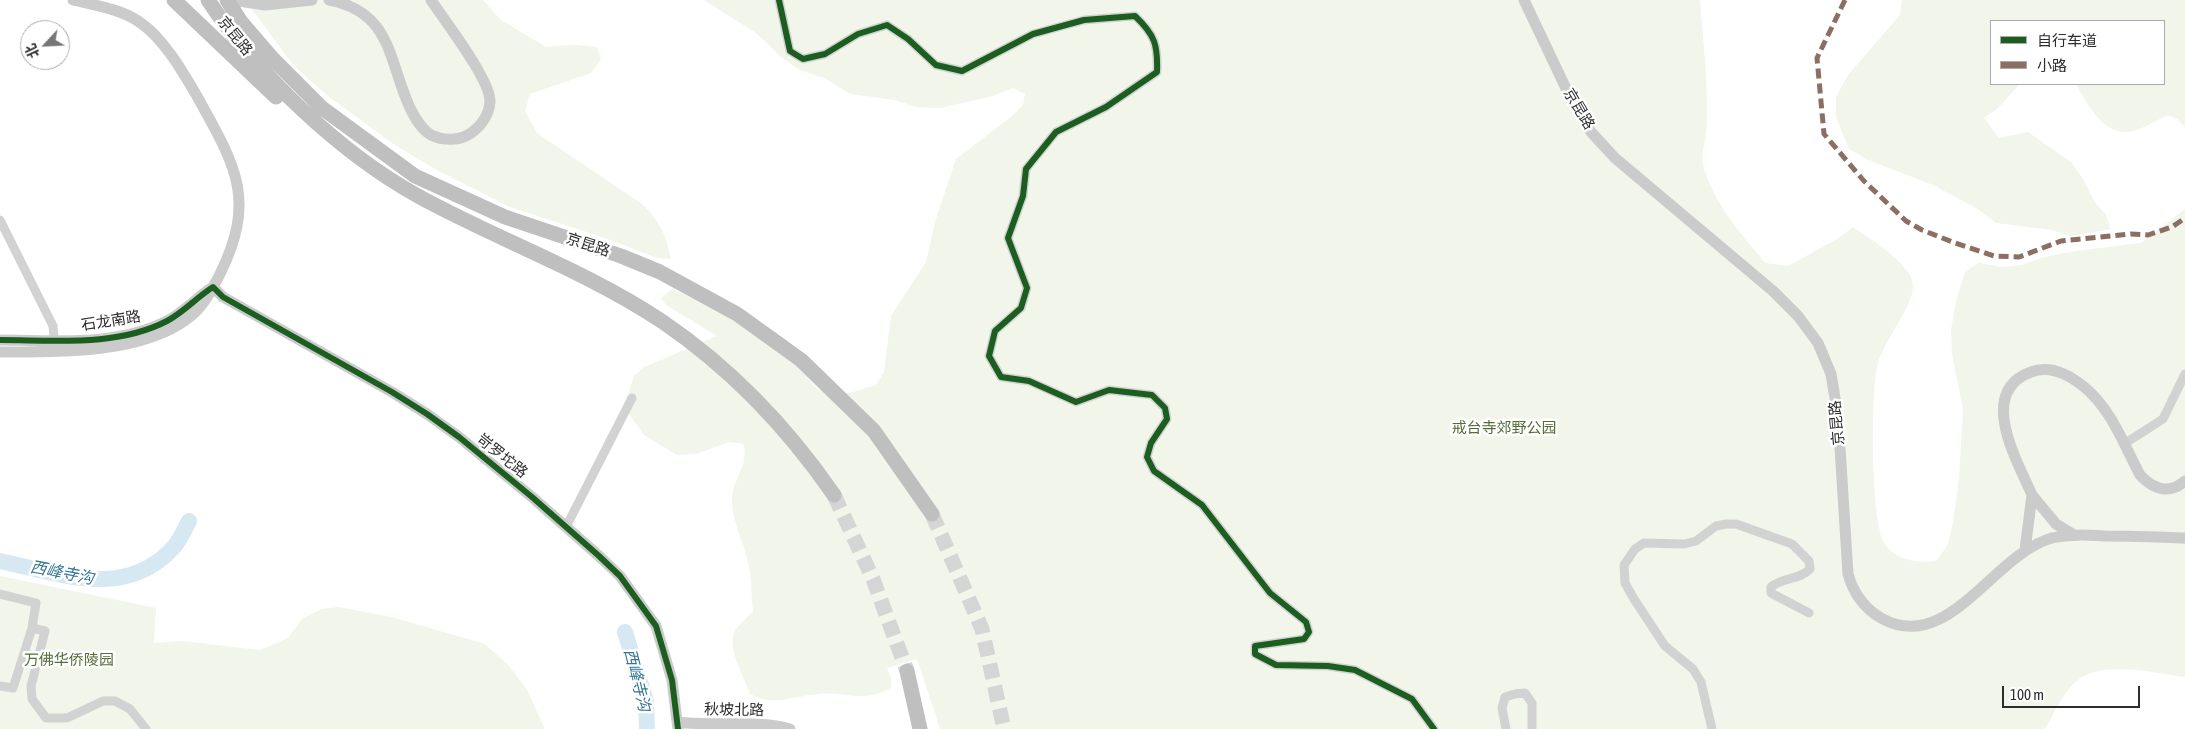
<!DOCTYPE html>
<meta charset="utf-8">
<style>
body{margin:0}
#map{position:relative;width:2185px;height:729px;overflow:hidden;background:#fff;font-family:"Asap Condensed","Noto Sans SC",sans-serif}
canvas{display:block}
.legend{position:absolute;left:1990px;top:20px;width:175px;height:65px;box-sizing:border-box;background:#fff;border:1px solid #ababab;margin:0;padding:6px 9px;list-style:none;font-size:15px;color:#2d2d2d}
.legend li{display:flex;align-items:center;gap:10px;height:25px}
.legend b{width:25px;border:1px solid #ababab}
.north{position:absolute;left:20px;top:20px;width:50px;height:50px;box-sizing:border-box;background:#fff;border:1px solid #ababab;border-radius:50%;rotate:245deg;font-size:14px;font-weight:700;line-height:20px;text-align:center;color:#2d2d2d}
.north::after{content:'';display:block;margin:auto;width:18px;height:22px;background:#767676;clip-path:polygon(50% 0,100% 100%,50% 72%,0 100%)}
.scale{position:absolute;left:2002px;top:686px;width:138px;height:22px;box-sizing:border-box;border:2px solid #2d2d2d;border-top:0;padding-left:6px;font-size:15px;line-height:18px;white-space:nowrap;color:#2d2d2d;-webkit-text-stroke:4px #fff;paint-order:stroke}
</style>
<div id="map">
<canvas width="2185" height="729"></canvas>
<ul class="legend">
<li><b style="height:6px;background:#1b5e20"></b>自行车道</li>
<li><b style="height:6px;background:#8d6e63"></b>小路</li>
</ul>
<div class="north">北</div>
<div class="scale">100 m</div>
</div>
<script>
const ctx = document.querySelector('canvas').getContext('2d');
ctx.lineJoin = 'round';
function paint(path, color) {
  ctx.fillStyle = color;
  ctx.fill(path, 'evenodd');
}
function trace(path, color, width, dash) {
  ctx.strokeStyle = color;
  ctx.lineWidth = width;
  ctx.lineCap = dash ? 'butt' : 'round';
  ctx.setLineDash(dash || []);
  ctx.stroke(path);
}
function write(font, color, halo, rows, align = 'center') {
  ctx.font = font + ' "Asap Condensed","Noto Sans SC",sans-serif';
  ctx.lineWidth = 5;
  ctx.setLineDash([]);
  ctx.textBaseline = 'middle';
  ctx.strokeStyle = halo;
  ctx.fillStyle = color;
  for (const [text, x, y, turn = 0] of rows) {
    ctx.save();
    ctx.translate(x, y);
    ctx.rotate((+turn || 0) * Math.PI / 180);
    ctx.textAlign = isNaN(turn) ? turn : align;
    if (halo) ctx.strokeText(text, 0, 0);
    ctx.fillText(text, 0, 0);
    ctx.restore();
  }
}
const green = new Path2D(`
 M 245,0 L 483,0 L 501,20 L 546,47 L 574,45 L 597,47 L 601,59 L 591,73 L 530,94 L 525,111 L 537,133 L 642,204 C 660,222 666,234 671,259 L 657,258 L 605,238 L 510,207 L 435,169 L 392,143 L 328,96 L 294,66 Z
 M 704,0 L 1700,0 C 1703,40 1708,82 1707,122 C 1707,139 1699,155 1705,172 C 1717,207 1742,236 1766,263 L 1788,266 L 1837,239 L 1853,227 C 1870,239 1914,265 1913,287 C 1913,306 1883,342 1877,366 C 1871,395 1870,521 1885,544 C 1896,561 1918,563 1936,561 L 1947,546 L 1953,523 L 1959,479 L 1963,410 L 1952,354 L 1951,330 L 1956,301 L 1965,272 L 1979,263 L 2002,267 L 2022,265 L 2044,257 L 2075,251 L 2141,243 L 2185,209 L 2185,677 C 2155,673 2101,660 2077,681 C 2063,692 2054,714 2045,729 L 940,729 L 917,659 L 887,668 L 891,679 L 891,688 C 862,704 847,691 818,694 C 793,696 774,707 750,694 C 744,676 728,652 734,633 C 737,626 748,617 753,611 C 751,599 752,586 750,573 C 747,548 732,524 732,499 C 732,480 750,464 743,444 L 729,442 L 696,454 L 677,455 L 644,435 L 627,411 L 626,400 L 634,376 L 644,367 L 717,336 L 666,305 L 661,298 L 672,289 L 717,309 L 791,360 L 819,390 L 849,393 L 876,385 L 884,372 L 891,316 L 926,262 L 935,222 L 956,159 L 1012,116 L 1023,105 L 1025,94 L 1013,88 L 993,96 L 940,108 L 916,107 L 895,100 L 850,94 L 826,79 L 798,69 L 781,57 L 756,33 Z
 M 1902,0 L 2185,0 L 2185,127 L 2177,119 L 2168,115 C 2156,120 2140,131 2128,132 C 2102,134 2087,103 2076,84 L 2164,84 L 2164,21 L 1991,21 L 1991,84 L 2020,84 L 1997,109 L 1984,118 L 1999,138 L 2028,132 L 2071,162 L 2083,179 L 2094,201 L 2106,215 L 2111,229 L 2071,236 L 2052,230 L 1996,223 L 1976,208 L 1933,185 L 1868,160 L 1849,149 L 1836,117 L 1836,97 L 1848,75 L 1900,15 Z
 M 0,576 L 156,608 L 154,643 L 182,641 L 260,650 L 288,638 L 302,619 L 321,609 L 339,607 L 392,617 L 485,644 L 509,666 L 527,690 L 545,729 L 0,729 Z`);
const river = new Path2D(`
 M 0,561 C 59,573 123,600 171,550 C 179,543 184,530 189,521
 M 625,632 L 646,701 L 647,729`);
const highwayTunnel = new Path2D(`
 M 834,495 L 873,579 L 907,671
 M 932,514 L 982,629 L 1004,729`);
const street = new Path2D(`
 M 779,0 L 790,51 L 803,59 L 825,54 L 858,34 L 887,25 L 908,39 L 936,65 L 962,71 L 1033,34 L 1084,20 L 1135,16 C 1155,35 1158,45 1157,72 L 1106,107 L 1056,132 L 1026,169 L 1023,196 L 1008,238 L 1027,288 L 1021,308 L 995,331 L 989,356 L 1001,377 L 1029,381 L 1076,402 L 1109,390 L 1152,395 L 1165,408 L 1167,419 L 1151,443 L 1147,457 L 1154,471 L 1202,505 L 1270,593 L 1306,622 L 1309,632 L 1304,639 L 1255,646 L 1255,654 L 1276,665 L 1328,666 L 1355,670 L 1412,699 L 1434,729
 M 0,220 L 53,326 L 55,346
 M 2124,444 L 2163,419 L 2185,374
 M 567,525 L 632,398
 M 0,594 L 36,603 L 32,628 L 13,688 L 0,686
 M 32,628 L 45,631 L 31,686 L 32,699 L 46,718 L 67,718 L 103,701 L 115,701 L 130,709 L 146,729
 M 1506,729 L 1502,708 L 1505,697 L 1515,694 L 1525,693 L 1532,703 L 1532,729
 M 1712,729 L 1701,682 L 1693,669 L 1665,646 L 1634,599 L 1625,583 L 1624,565 L 1635,549 L 1644,543 L 1684,544 L 1696,541 L 1716,526 L 1726,524 L 1736,524 L 1792,544 L 1809,561 L 1810,569 C 1800,580 1783,577 1771,587 L 1771,593 L 1809,613`);
const secondary = new Path2D(`
 M 232,0 L 265,5 L 312,0
 M 329,0 C 392,12 388,60 410,108 C 415,118 421,129 431,135 C 443,141 460,141 471,133 C 481,126 489,115 490,102 C 491,80 444,20 431,0
 M 1524,0 L 1571,99 L 1591,132 L 1615,158 L 1773,291 L 1798,316 L 1818,343 L 1831,374 L 1838,416 L 1848,574 C 1853,592 1864,608 1881,618 C 1948,656 1993,554 2052,538 C 2070,534 2087,535 2105,536 C 2132,536 2158,537 2185,538
 M 213,287 L 223,297 L 392,392 L 427,414 L 459,437 L 532,497 L 599,556 L 620,576 L 656,626 L 672,680 L 678,729
 M 0,340 C 54,340 117,347 167,321 C 184,312 197,297 213,287
 M 0,352 C 57,352 140,354 187,319 C 203,308 211,291 220,274 C 257,199 235,165 198,98 C 183,72 163,37 138,21 C 120,9 94,5 73,0
 M 2032,495 C 2018,462 1976,392 2031,372 C 2049,365 2068,374 2083,386 C 2111,408 2124,445 2140,475 C 2153,489 2169,495 2185,481
 M 2025,550 L 2032,495 L 2056,524 L 2074,535
 M 677,722 C 714,727 753,719 790,729`);
const highway = new Path2D(`
 M 174,0 L 276,97
 M 208,0 C 258,75 339,152 418,196 C 498,240 587,271 663,322 C 732,369 787,427 834,495
 M 227,0 L 241,22 L 272,58 L 322,108 L 415,176 L 505,217 L 621,256 L 660,272 L 737,314 L 801,360 L 874,431 L 932,514
 M 907,671 L 920,729`);
const quiet = new Path2D(`
 M 1845,0 L 1817,58 L 1824,134 L 1864,181 L 1906,221 L 1922,230 L 1955,243 L 1994,256 L 2019,257 L 2061,241 L 2131,234 L 2148,235 L 2172,227 L 2185,218`);
const cycleway = new Path2D(`
 M 779,0 L 790,51 L 803,59 L 825,54 L 858,34 L 887,25 L 908,39 L 936,65 L 962,71 L 1033,34 L 1084,20 L 1135,16 C 1155,35 1158,45 1157,72 L 1106,107 L 1056,132 L 1026,169 L 1023,196 L 1008,238 L 1027,288 L 1021,308 L 995,331 L 989,356 L 1001,377 L 1029,381 L 1076,402 L 1109,390 L 1152,395 L 1165,408 L 1167,419 L 1151,443 L 1147,457 L 1154,471 L 1202,505 L 1270,593 L 1306,622 L 1309,632 L 1304,639 L 1255,646 L 1255,654 L 1276,665 L 1328,666 L 1355,670 L 1412,699 L 1434,729
 M 0,340 C 54,340 117,347 167,321 C 184,312 197,297 213,287 L 223,297 L 392,392 L 427,414 L 459,437 L 532,497 L 599,556 L 620,576 L 656,626 L 672,680 L 678,729`);
const streetNames = [
 ["京昆路",235,36,51],
 ["京昆路",1579,109,59],
 ["京昆路",588,245,18],
 ["石龙南路",111,321,-9],
 ["京昆路",1837,423,-95],
 ["岢罗坨路",502,456,39],
 ["秋坡北路",734,710,1]
];
const parkNames = [
 ["戒台寺郊野公园",1504,428],
 ["万佛华侨陵园",69,660]
];
const waterNames = [
 ["西峰寺沟",62,573,11],
 ["西峰寺沟",637,680,76]
];
paint(green, '#f1f5ea');
trace(river, '#d6e9f3', 16);
trace(highwayTunnel, '#d5d5d5', 15, [15, 8]);
trace(street, '#d2d2d2', 9);
trace(secondary, '#cbcbcb', 11);
trace(highway, '#bfbfbf', 15);
trace(quiet, '#8d6e63', 5, [10, 5]);
trace(cycleway, '#1b5e20', 6);
write('15px', '#2d2d2d', '#fff', streetNames);
write('15px', '#546c37', '#fff', parkNames);
write('italic 16px', '#357795', '#fff', waterNames);
</script>
